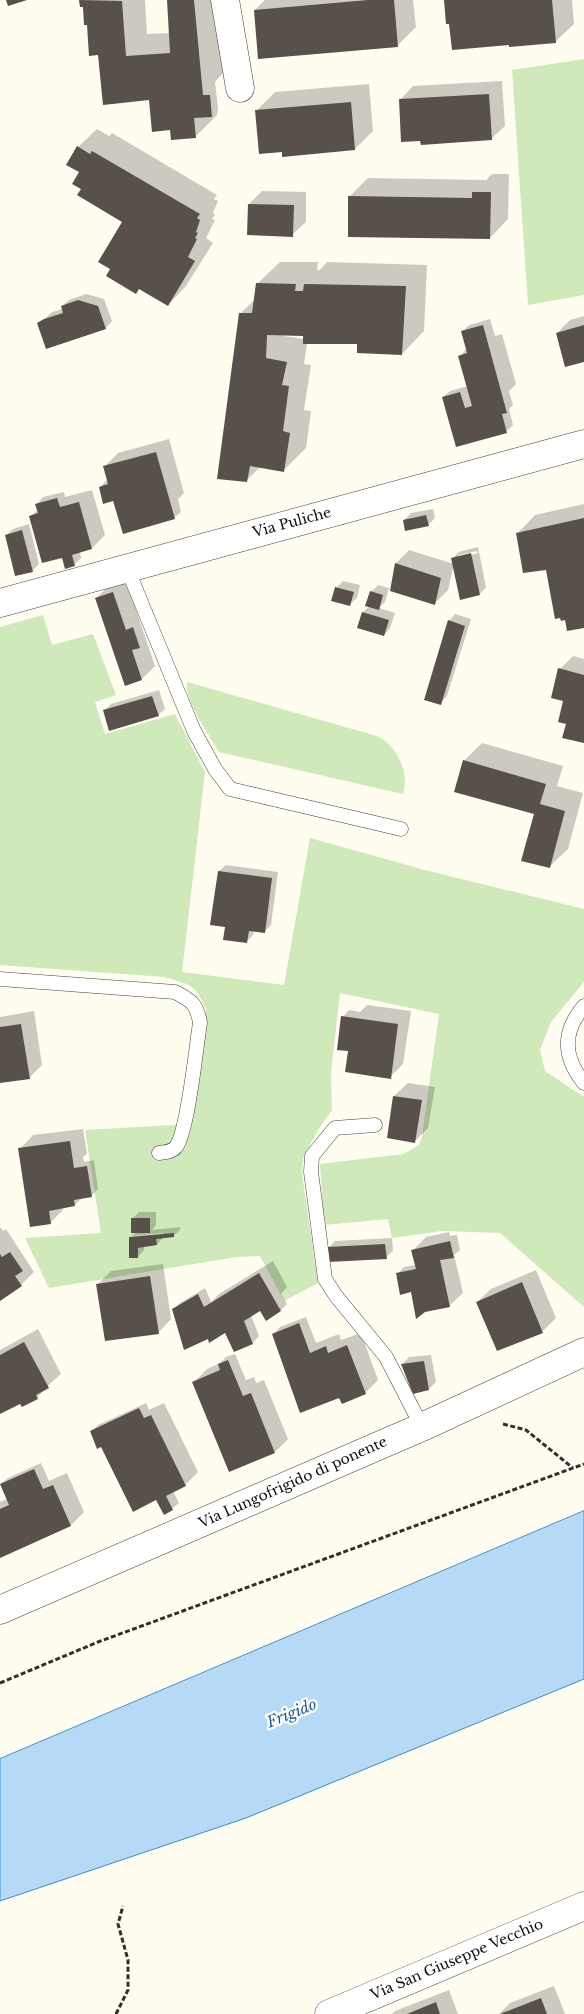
<!DOCTYPE html>
<style>
body{margin:0}
canvas{display:block;background:#fffdf0}
</style>
<canvas width="584" height="2014"></canvas>
<script>
const ctx = document.querySelector('canvas').getContext('2d');
ctx.lineJoin = 'round';
function paint(path, color) {
  ctx.fillStyle = color;
  ctx.fill(path, 'evenodd');
}
function trace(path, color, width, dash) {
  ctx.strokeStyle = color;
  ctx.lineWidth = width;
  ctx.lineCap = dash ? 'butt' : 'round';
  ctx.setLineDash(dash || []);
  ctx.stroke(path);
}
function write(font, color, halo, rows, align = 'center') {
  ctx.font = font + ' "Libre Baskerville",serif';
  ctx.lineWidth = 5;
  ctx.setLineDash([]);
  ctx.textBaseline = 'middle';
  ctx.strokeStyle = halo;
  ctx.fillStyle = color;
  for (const [text, x, y, turn = 0] of rows) {
    ctx.save();
    ctx.translate(x, y);
    ctx.rotate((+turn || 0) * Math.PI / 180);
    ctx.textAlign = isNaN(turn) ? turn : align;
    if (halo) ctx.strokeText(text, 0, 0);
    ctx.fillText(text, 0, 0);
    ctx.restore();
  }
}
const green = new Path2D(`
 M 584,59 L 584,295 L 528,305 L 512,70 Z
 M 43,615 L 52,645 L 93,634 L 116,695 L 95,702 L 105,734 L 175,714 L 205,772 L 182,972 L 284,985 L 310,838 L 425,870 L 584,909 L 584,982 L 551,1022 L 540,1050 L 545,1071 L 584,1097 L 584,1307 L 500,1233 L 442,1231 L 392,1238 L 388,1219 L 324,1225 L 320,1164 L 403,1154 L 419,1145 L 422,1136 L 439,1014 L 340,993 L 331,1072 L 332,1110 L 318,1130 L 303,1158 L 302,1174 L 318,1283 L 284,1301 L 260,1256 L 236,1257 L 49,1288 L 25,1238 L 101,1233 L 85,1130 L 190,1124 L 206,1009 C 195,983 190,985 164,977 L 0,965 L 0,627 Z
 M 187,682 L 377,736 C 397,745 410,773 403,794 L 219,752 C 211,737 183,699 187,682 Z`);
const water = new Path2D(`
 M 584,1511 L 584,1679 L 246,1818 L 0,1901 L 0,1759 Z`);
const shadow = new Path2D(`
 M 80,0 L 145,0 L 147,34 L 170,33 L 168,0 L 217,0 L 224,72 L 215,82 L 218,109 L 217,115 L 195,137 L 171,129 L 150,99 L 100,54 Z
 M 265,0 L 413,0 L 416,27 L 397,46 L 255,10 Z
 M 445,0 L 572,0 L 574,24 L 555,42 L 510,43 L 451,23 Z
 M 502,81 L 505,126 L 491,139 L 400,100 L 413,86 Z
 M 369,84 L 373,131 L 355,149 L 283,151 L 256,111 L 275,92 Z
 M 97,129 L 109,136 L 112,133 L 217,195 L 214,199 L 218,201 L 213,213 L 215,215 L 212,219 L 215,220 L 206,238 L 213,243 L 186,286 L 168,305 L 140,288 L 136,292 L 112,269 L 123,222 L 82,188 L 78,147 Z
 M 492,174 L 509,174 L 508,219 L 490,238 L 349,197 L 368,178 L 486,180 Z
 M 262,191 L 306,192 L 306,222 L 292,235 L 249,204 Z
 M 280,262 L 318,262 L 317,270 L 320,270 L 327,262 L 427,265 L 424,331 L 402,354 L 358,342 L 307,343 L 304,364 L 311,365 L 304,410 L 311,411 L 306,448 L 284,470 L 260,467 L 246,481 L 240,314 L 255,299 L 257,284 ZM 284,334 L 304,335 L 304,339 L 284,336 Z
 M 86,294 L 104,299 L 112,321 L 106,328 L 46,348 L 39,324 L 52,312 L 63,309 L 62,306 L 69,300 Z
 M 584,316 L 584,360 L 557,333 L 570,320 Z
 M 490,319 L 495,336 L 502,334 L 516,384 L 509,391 L 513,405 L 509,409 L 513,425 L 506,432 L 443,397 L 450,391 L 468,386 L 460,356 L 467,348 L 462,332 L 469,325 Z
 M 169,439 L 184,493 L 178,499 L 181,512 L 174,518 L 114,499 L 100,487 L 107,480 L 105,466 L 118,453 Z
 M 92,490 L 105,535 L 92,548 L 80,552 L 81,558 L 74,565 L 63,556 L 31,516 L 38,509 L 37,504 L 43,497 L 64,492 L 65,497 Z
 M 584,504 L 584,627 L 561,616 L 547,568 L 517,534 L 535,515 Z
 M 433,509 L 435,518 L 428,525 L 404,520 L 411,513 Z
 M 29,524 L 39,564 L 32,571 L 6,535 L 13,529 Z
 M 478,547 L 486,587 L 480,594 L 453,558 L 459,552 ZM 477,551 L 478,553 L 459,558 L 459,555 Z
 M 409,550 L 454,564 L 448,590 L 434,604 L 392,590 L 396,563 Z
 M 126,580 L 155,666 L 142,679 L 125,685 L 96,598 L 110,585 Z
 M 343,581 L 360,585 L 357,598 L 350,604 L 336,588 Z
 M 378,585 L 389,588 L 385,602 L 379,608 L 395,613 L 390,628 L 384,635 L 359,628 L 363,612 L 370,606 L 371,592 Z
 M 455,614 L 471,619 L 447,696 L 441,703 L 449,621 Z
 M 573,656 L 584,659 L 584,742 L 567,723 L 560,669 Z
 M 159,690 L 165,709 L 158,715 L 104,711 L 111,704 Z
 M 482,743 L 563,766 L 557,786 L 583,793 L 568,849 L 549,867 L 536,813 L 464,761 Z
 M 226,865 L 278,872 L 271,925 L 264,932 L 254,930 L 253,935 L 246,942 L 226,926 L 219,871 Z
 M 367,1005 L 411,1011 L 403,1064 L 390,1077 L 349,1050 L 343,1017 L 349,1010 L 360,1012 Z
 M 34,1011 L 42,1065 L 29,1078 L 0,1082 L 0,1017 Z
 M 408,1083 L 435,1087 L 428,1128 L 415,1141 L 394,1096 Z
 M 83,1129 L 87,1154 L 83,1157 L 84,1162 L 94,1160 L 98,1189 L 91,1196 L 83,1197 L 75,1205 L 63,1207 L 63,1210 L 50,1223 L 20,1149 L 33,1135 Z
 M 139,1212 L 156,1212 L 156,1225 L 152,1230 L 180,1227 L 180,1230 L 173,1236 L 164,1237 L 157,1244 L 144,1246 L 144,1250 L 138,1257 L 130,1238 L 161,1235 L 164,1233 L 132,1236 L 136,1232 L 132,1219 Z
 M 0,1227 L 3,1231 L 6,1229 L 34,1272 L 21,1285 L 0,1300 Z
 M 449,1232 L 450,1236 L 457,1235 L 460,1250 L 454,1255 L 463,1293 L 449,1306 L 412,1291 L 397,1274 L 404,1267 L 416,1265 L 413,1250 L 426,1237 Z
 M 392,1238 L 393,1251 L 386,1257 L 328,1248 L 335,1241 Z
 M 273,1261 L 287,1287 L 281,1294 L 287,1304 L 280,1311 L 261,1309 L 251,1315 L 259,1336 L 253,1343 L 230,1329 L 208,1337 L 173,1310 L 180,1303 L 205,1288 L 211,1302 L 219,1294 Z
 M 163,1264 L 171,1319 L 158,1333 L 98,1284 L 111,1271 Z
 M 536,1270 L 556,1318 L 543,1331 L 498,1350 L 477,1302 L 491,1289 Z
 M 306,1317 L 316,1343 L 339,1334 L 341,1340 L 361,1333 L 378,1380 L 365,1393 L 340,1397 L 273,1334 L 280,1327 Z
 M 38,1329 L 61,1374 L 43,1390 L 43,1391 L 37,1398 L 20,1401 L 0,1413 L 0,1350 Z
 M 235,1354 L 246,1380 L 254,1377 L 256,1383 L 264,1380 L 288,1439 L 275,1452 L 230,1470 L 194,1382 L 207,1369 L 220,1363 L 226,1357 Z
 M 431,1355 L 436,1382 L 429,1389 L 403,1364 L 409,1357 Z
 M 146,1403 L 149,1410 L 164,1403 L 198,1472 L 185,1485 L 173,1491 L 179,1503 L 172,1509 L 157,1499 L 103,1447 L 91,1432 L 98,1425 Z
 M 41,1463 L 49,1481 L 67,1473 L 84,1512 L 71,1525 L 0,1556 L 0,1502 L 7,1499 L 1,1484 L 8,1478 Z
 M 554,1986 L 565,2014 L 499,2014 L 510,2003 Z
 M 449,1990 L 458,2014 L 392,2014 L 395,2011 Z`);
const building = new Path2D(`
 M 6,0 L 27,0 L 8,6 Z
 M 79,0 L 122,1 L 126,56 L 170,53 L 167,0 L 194,0 L 203,95 L 210,95 L 212,117 L 194,118 L 196,138 L 171,140 L 170,130 L 152,132 L 149,100 L 103,105 L 98,55 L 89,56 L 87,25 L 84,25 L 83,7 L 80,7 Z
 M 368,0 L 394,0 L 398,47 L 258,59 L 254,10 Z
 M 444,0 L 552,0 L 556,43 L 509,47 L 509,45 L 452,50 L 449,24 L 446,24 Z
 M 489,94 L 492,140 L 421,145 L 420,141 L 401,142 L 399,99 Z
 M 351,102 L 355,150 L 282,157 L 282,152 L 259,154 L 255,110 Z
 M 77,146 L 90,154 L 92,151 L 200,214 L 197,218 L 200,220 L 196,232 L 198,233 L 195,238 L 197,239 L 188,257 L 195,261 L 168,306 L 139,289 L 136,294 L 106,276 L 110,269 L 98,262 L 122,222 L 77,195 L 81,189 L 72,184 L 79,172 L 66,165 Z
 M 472,192 L 491,192 L 490,239 L 348,237 L 348,196 L 472,198 Z
 M 248,204 L 294,205 L 293,237 L 247,235 Z
 M 256,283 L 296,284 L 295,291 L 303,291 L 304,284 L 406,286 L 402,355 L 357,353 L 357,344 L 303,344 L 303,336 L 267,335 L 266,358 L 287,362 L 282,385 L 289,386 L 283,431 L 290,433 L 284,472 L 250,466 L 247,482 L 217,479 L 239,313 L 252,313 Z
 M 78,300 L 98,306 L 106,329 L 46,349 L 37,323 L 44,319 L 63,313 L 61,306 Z
 M 483,325 L 507,413 L 502,414 L 507,433 L 456,447 L 442,397 L 460,392 L 465,408 L 472,406 L 458,356 L 467,353 L 461,331 Z
 M 584,325 L 584,362 L 565,367 L 556,333 Z
 M 156,452 L 175,519 L 123,534 L 113,501 L 103,504 L 99,487 L 108,484 L 103,466 Z
 M 57,498 L 60,507 L 79,502 L 92,549 L 72,555 L 75,566 L 65,569 L 62,558 L 42,563 L 29,516 L 38,513 L 35,504 Z
 M 426,515 L 429,526 L 405,531 L 403,520 Z
 M 584,518 L 584,628 L 567,631 L 565,620 L 561,621 L 560,618 L 555,619 L 546,570 L 523,573 L 516,533 Z
 M 22,530 L 33,572 L 15,576 L 5,535 Z
 M 471,553 L 480,595 L 460,600 L 451,558 Z
 M 395,563 L 441,578 L 435,605 L 390,591 Z
 M 335,587 L 354,592 L 350,606 L 331,601 Z
 M 370,591 L 383,595 L 379,610 L 365,606 Z
 M 113,592 L 126,630 L 133,627 L 140,648 L 132,650 L 142,680 L 125,686 L 95,598 Z
 M 362,612 L 389,620 L 384,636 L 357,628 Z
 M 448,620 L 465,626 L 441,705 L 424,700 Z
 M 558,668 L 584,675 L 584,743 L 562,738 L 566,724 L 558,722 L 563,701 L 551,698 Z
 M 152,696 L 159,716 L 109,731 L 103,710 Z
 M 463,760 L 546,784 L 540,804 L 565,811 L 550,868 L 521,861 L 534,814 L 454,792 Z
 M 218,871 L 272,878 L 265,933 L 249,931 L 247,943 L 223,940 L 225,927 L 210,925 Z
 M 341,1016 L 398,1024 L 391,1079 L 345,1072 L 348,1051 L 337,1050 Z
 M 21,1024 L 30,1079 L 0,1083 L 0,1027 Z
 M 393,1096 L 422,1100 L 415,1143 L 387,1138 Z
 M 70,1141 L 74,1168 L 87,1166 L 92,1197 L 74,1200 L 75,1206 L 49,1211 L 51,1224 L 30,1227 L 18,1148 Z
 M 131,1218 L 150,1218 L 150,1233 L 131,1233 Z
 M 174,1233 L 174,1237 L 156,1239 L 157,1245 L 138,1248 L 138,1258 L 129,1258 L 129,1237 Z
 M 450,1241 L 454,1258 L 440,1260 L 450,1307 L 425,1312 L 416,1319 L 411,1292 L 400,1295 L 396,1273 L 416,1269 L 411,1250 Z
 M 385,1244 L 387,1259 L 328,1262 L 327,1247 Z
 M 10,1252 L 23,1271 L 15,1276 L 22,1286 L 0,1301 L 0,1254 L 2,1257 Z
 M 259,1273 L 281,1311 L 266,1321 L 260,1311 L 244,1321 L 253,1344 L 234,1352 L 225,1333 L 209,1343 L 208,1339 L 184,1350 L 172,1309 L 198,1294 L 204,1307 Z
 M 150,1276 L 159,1334 L 105,1341 L 96,1284 Z
 M 522,1282 L 543,1333 L 497,1351 L 476,1302 Z
 M 299,1323 L 310,1353 L 326,1346 L 328,1353 L 347,1345 L 366,1394 L 342,1404 L 339,1398 L 300,1413 L 272,1334 Z
 M 24,1342 L 49,1388 L 36,1395 L 38,1399 L 22,1407 L 20,1404 L 0,1414 L 0,1355 Z
 M 228,1360 L 243,1396 L 251,1393 L 275,1453 L 229,1472 L 192,1382 L 220,1370 L 218,1364 Z
 M 424,1361 L 429,1390 L 413,1394 L 401,1364 Z
 M 139,1408 L 144,1418 L 151,1415 L 186,1486 L 166,1496 L 173,1510 L 164,1515 L 156,1500 L 133,1512 L 101,1447 L 97,1449 L 90,1431 Z
 M 34,1469 L 43,1489 L 53,1485 L 71,1526 L 0,1558 L 0,1509 L 9,1505 L 0,1484 Z
 M 541,1998 L 547,2014 L 500,2014 Z
 M 436,2002 L 440,2014 L 407,2014 Z`);
const path = new Path2D(`
 M 503,1424 L 526,1430 L 573,1468
 M 0,1683 L 98,1642 L 584,1464
 M 116,2014 L 128,1990 L 128,1960 L 118,1924 L 123,1906`);
const service = new Path2D(`
 M 127,568 L 194,731 L 215,769 L 230,789 L 401,829
 M 0,979 L 175,992 C 192,1001 197,1004 200,1023 C 196,1047 188,1131 176,1147 C 172,1152 165,1152 159,1153
 M 584,1006 C 562,1032 563,1057 584,1083
 M 375,1125 L 335,1128 L 312,1156 L 311,1172 L 325,1279 L 336,1296 L 386,1357 L 422,1427`);
const minor = new Path2D(`
 M 225,0 L 240,88
 M 0,603 L 584,444
 M 0,1610 L 422,1427 L 584,1352
 M 329,2014 L 584,1906`);
const streetNames = [
 ["Via Puliche",292,523,-15],
 ["Via Lungofrigido di ponente",293,1483,-24],
 ["Via San Giuseppe Vecchio",457,1960,-23]
];
const waterNames = [
 ["Frigido",292,1714,-22]
];
paint(green, '#d0e9ba');
paint(water, '#b6daf5');
trace(water, '#3e8bcb', 1);
paint(shadow, '#0003');
paint(building, '#57504b');
trace(service, '#414141', 15);
trace(minor, '#414141', 29);
trace(path, '#303030', 3, [5, 2.5]);
trace(service, '#fff', 14);
trace(minor, '#fff', 28);
write('14px', '#0e0e0e', '#fff', streetNames);
write('italic 15px', '#195d9f', '#fff', waterNames);
</script>
